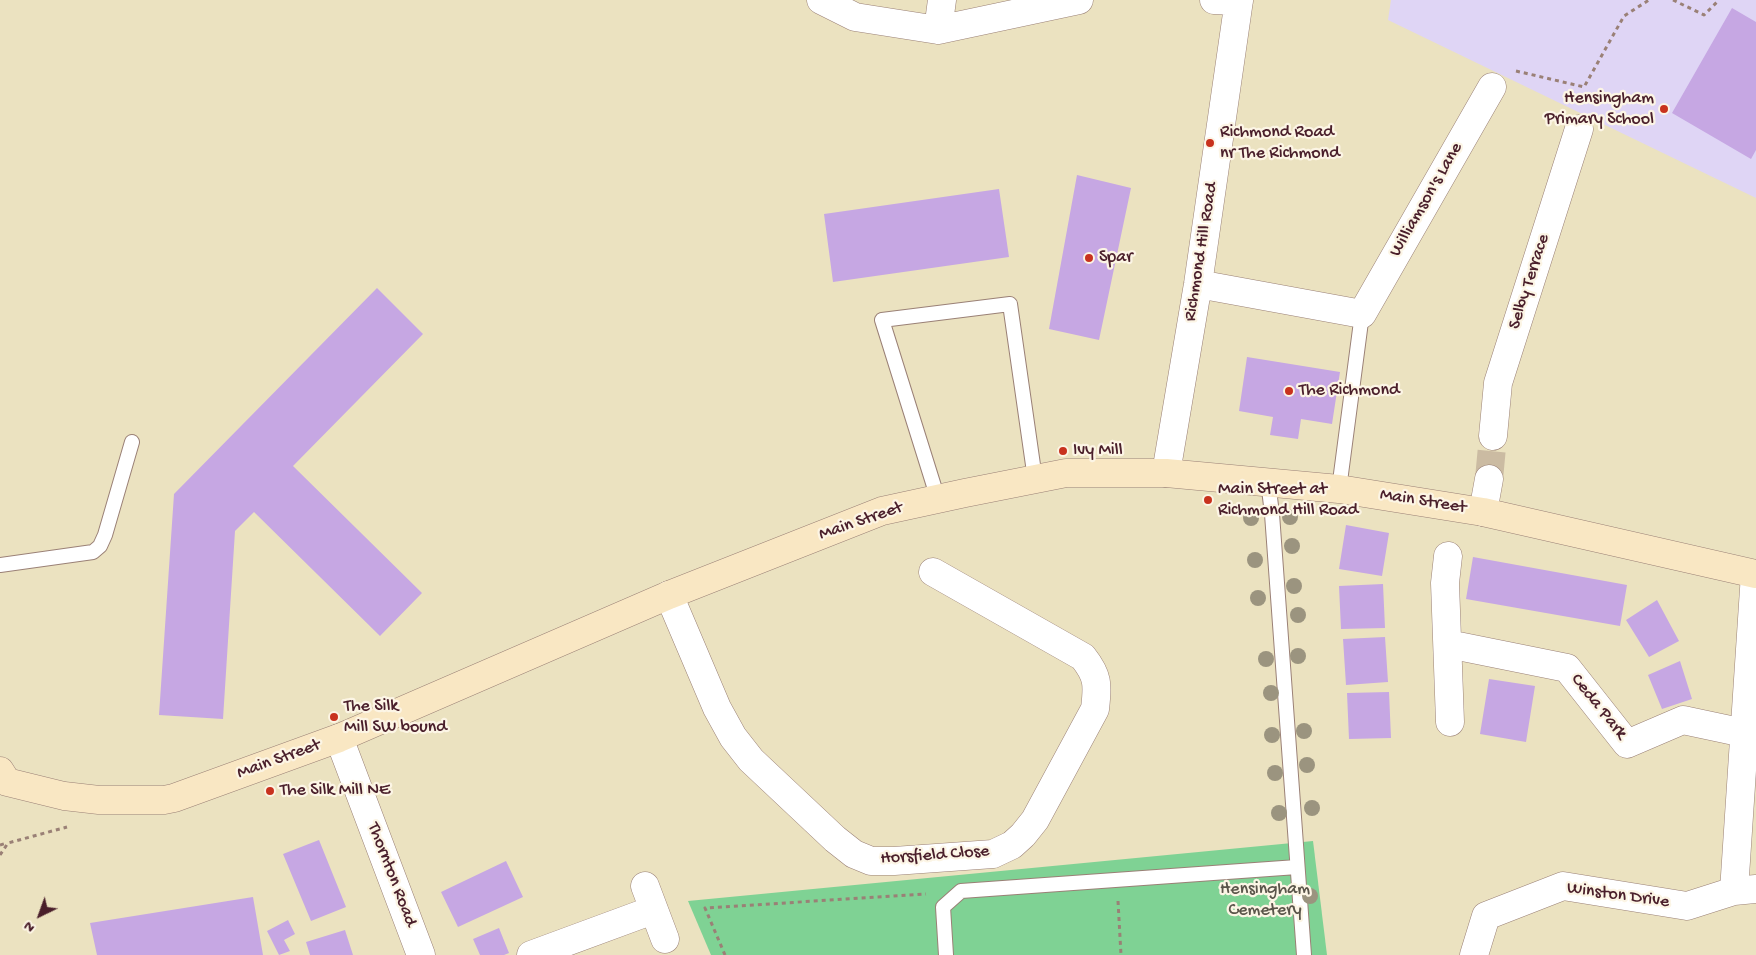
<!DOCTYPE html>
<style>
body{margin:0}
#map{position:relative;width:1756px;height:955px;overflow:hidden;background:#ebe2c0;font-family:"Gochi Hand",sans-serif}
canvas{display:block}
.north{position:absolute;left:15px;top:890px;width:50px;height:50px;-webkit-text-stroke:4px #fcf5e5;paint-order:stroke;rotate:222deg;font-size:14px;font-weight:700;line-height:20px;text-align:center;color:#4a1f2b}
.north::after{content:'';display:block;margin:auto;width:18px;height:22px;background:#4a1f2b;clip-path:polygon(50% 0,100% 100%,50% 72%,0 100%)}
</style>
<div id="map">
<canvas width="1756" height="955"></canvas>
<div class="north">N</div>
</div>
<script>
const ctx = document.querySelector('canvas').getContext('2d');
ctx.lineJoin = 'round';
function paint(path, color) {
  ctx.fillStyle = color;
  ctx.fill(path, 'evenodd');
}
function trace(path, color, width, dash) {
  ctx.strokeStyle = color;
  ctx.lineWidth = width;
  ctx.lineCap = dash ? 'butt' : 'round';
  ctx.setLineDash(dash || []);
  ctx.stroke(path);
}
function write(font, color, halo, rows, align = 'center') {
  ctx.font = font + ' "Gochi Hand",sans-serif';
  ctx.lineWidth = 4.5;
  ctx.setLineDash([]);
  ctx.textBaseline = 'middle';
  ctx.strokeStyle = halo;
  ctx.fillStyle = color;
  for (const [text, x, y, turn = 0] of rows) {
    ctx.save();
    ctx.translate(x, y);
    ctx.rotate((+turn || 0) * Math.PI / 180);
    ctx.textAlign = isNaN(turn) ? turn : align;
    if (halo) ctx.strokeText(text, 0, 0);
    ctx.fillText(text, 0, 0);
    ctx.restore();
  }
}
const built = new Path2D(`
 M 1391,0 L 1756,0 L 1756,198 L 1388,20 Z`);
const green = new Path2D(`
 M 1313,841 L 1327,955 L 711,955 L 688,901 Z`);
const building = new Path2D(`
 M 1732,8 L 1756,22 L 1756,150 L 1751,159 L 1672,113 Z
 M 1077,175 L 1131,188 L 1099,340 L 1049,329 Z
 M 999,189 L 1009,257 L 833,282 L 824,214 Z
 M 377,288 L 423,334 L 293,466 L 422,593 L 380,636 L 254,512 L 235,531 L 223,719 L 159,715 L 174,494 Z
 M 1247,357 L 1340,372 L 1332,424 L 1301,419 L 1298,439 L 1270,435 L 1273,417 L 1239,411 Z
 M 1346,525 L 1389,533 L 1382,576 L 1339,569 Z
 M 1473,557 L 1627,585 L 1620,626 L 1466,599 Z
 M 1383,584 L 1385,628 L 1341,629 L 1339,586 Z
 M 1657,600 L 1679,641 L 1649,657 L 1626,620 Z
 M 1385,637 L 1388,682 L 1346,685 L 1343,639 Z
 M 1680,661 L 1692,699 L 1662,709 L 1648,675 Z
 M 1489,679 L 1535,686 L 1526,742 L 1480,734 Z
 M 1389,692 L 1391,738 L 1349,739 L 1347,693 Z
 M 319,840 L 346,907 L 311,921 L 283,854 Z
 M 506,861 L 523,897 L 458,927 L 441,892 Z
 M 253,897 L 263,955 L 97,955 L 90,923 Z
 M 288,920 L 295,934 L 284,940 L 290,951 L 279,955 L 267,931 Z
 M 499,928 L 509,953 L 504,955 L 480,955 L 473,939 Z
 M 345,930 L 353,955 L 310,955 L 306,942 Z`);
const minorTunnel = new Path2D(`
 M 1489,479 L 1493,436`);
const path = new Path2D(`
 M 1673,0 L 1704,15 L 1719,0
 M 1516,71 L 1584,87 L 1624,16 L 1649,0
 M 0,845 L 7,843
 M 0,855 L 8,843 L 67,827
 M 1118,901 L 1121,955
 M 725,955 L 705,908 L 926,894`);
const service = new Path2D(`
 M 1268,481 L 1272,514 L 1304,955
 M 1339,489 L 1362,314
 M 938,499 L 882,320 L 1010,304 L 1035,479
 M 0,565 L 93,552 L 100,546 L 105,535 L 132,442
 M 946,955 L 943,907 L 961,891 L 1297,867`);
const minor = new Path2D(`
 M 821,0 L 855,17 L 938,30 L 1079,0
 M 1214,0 L 1239,1
 M 938,30 L 942,0
 M 1198,284 L 1362,314 L 1492,87
 M 1493,436 L 1498,383 L 1579,129
 M 1166,473 L 1198,284 L 1239,0
 M 1483,512 L 1489,479
 M 1448,556 L 1445,583 L 1450,722
 M 669,595 L 717,708 L 733,737 L 751,760 L 835,839 L 854,854 L 871,861 L 894,861 L 993,854 L 1012,845 L 1023,835 L 1035,820 L 1095,709 C 1098,684 1098,676 1083,657 L 933,572
 M 1448,644 L 1567,668 L 1627,744 L 1683,720 L 1744,733
 M 339,738 L 421,955
 M 645,886 L 665,939
 M 1734,891 L 1755,574
 M 531,955 L 653,910
 M 1474,955 L 1486,916 L 1563,886 L 1687,906 L 1734,891 L 1756,889`);
const secondary = new Path2D(`
 M 0,771 L 7,782 L 64,796 L 99,800 L 164,800 L 174,798 L 339,738 L 669,595 L 882,511 L 965,493 L 1066,473 L 1166,473 L 1339,489 L 1483,512 L 1756,574`);
const trees = [
 [1290,517],
 [1251,518],
 [1292,546],
 [1255,560],
 [1294,586],
 [1258,598],
 [1298,615],
 [1298,656],
 [1266,659],
 [1271,693],
 [1304,731],
 [1272,735],
 [1307,765],
 [1275,773],
 [1312,808],
 [1279,813],
 [1310,896]
];
const markers = [
 [1664,109,5,"#c8321e"],
 [1210,143,5,"#c8321e"],
 [1089,258,5,"#c8321e"],
 [1289,391,5,"#c8321e"],
 [1063,451,5,"#c8321e"],
 [1208,500,5,"#c8321e"],
 [334,717,5,"#c8321e"],
 [270,791,5,"#c8321e"]
];
const poiNames = [
 ["Hensingham",1654,99,"right"],
 ["Primary School",1654,120,"right"],
 ["Richmond Road",1220,133],
 ["nr The Richmond",1220,154],
 ["Spar",1099,258],
 ["The Richmond",1299,391],
 ["Ivy Mill",1073,451],
 ["Main Street at",1218,490],
 ["Richmond Hill Road",1218,511],
 ["The Silk",344,707],
 ["Mill SW bound",344,728],
 ["The Silk Mill NE",280,791]
];
const streetNames = [
 ["Williamson's Lane",1427,200,-60],
 ["Richmond Hill Road",1202,252,-81],
 ["Selby Terrace",1530,282,-72],
 ["Main Street",1423,502,9],
 ["Main Street",861,522,-19],
 ["Ceda Park",1598,707,51],
 ["Main Street",279,760,-20],
 ["Horsfield Close",935,856,-4],
 ["Thornton Road",391,875,69],
 ["Winston Drive",1618,896,8]
];
const parkNames = [
 ["Hensingham",1265,890],
 ["Cemetery",1265,911]
];
paint(built, '#dfd5f5');
paint(green, '#7fd294');
paint(building, '#c6a7e3');
trace(minorTunnel, '#cbbba2', 28, [28, 14]);
trace(service, '#9a8076', 16);
trace(minor, '#9a8076', 29);
trace(secondary, '#9a8076', 29);
trace(path, '#9a8076', 3, [4, 4]);
trace(service, '#fff', 14);
trace(minor, '#fff', 28);
trace(secondary, '#f9e7c3', 28);
ctx.fillStyle = '#9b947f';
for (const [x, y] of trees) {
  ctx.beginPath();
  ctx.arc(x, y, 8, 0, 2 * Math.PI);
  ctx.fill();
}
for (const [x, y, r, color] of markers) {
  const dot = new Path2D();
  dot.arc(x, y, r, 0, 2 * Math.PI);
  ctx.fillStyle = color;
  ctx.fill(dot);
  trace(dot, '#fcf5e5', 2);
}
write('18px', '#4a1f2b', '#fcf5e5', poiNames, 'left');
write('18px', '#4a1f2b', '#fcf5e5', streetNames);
write('18px', '#5a554a', '#fcf5e5', parkNames);
</script>
